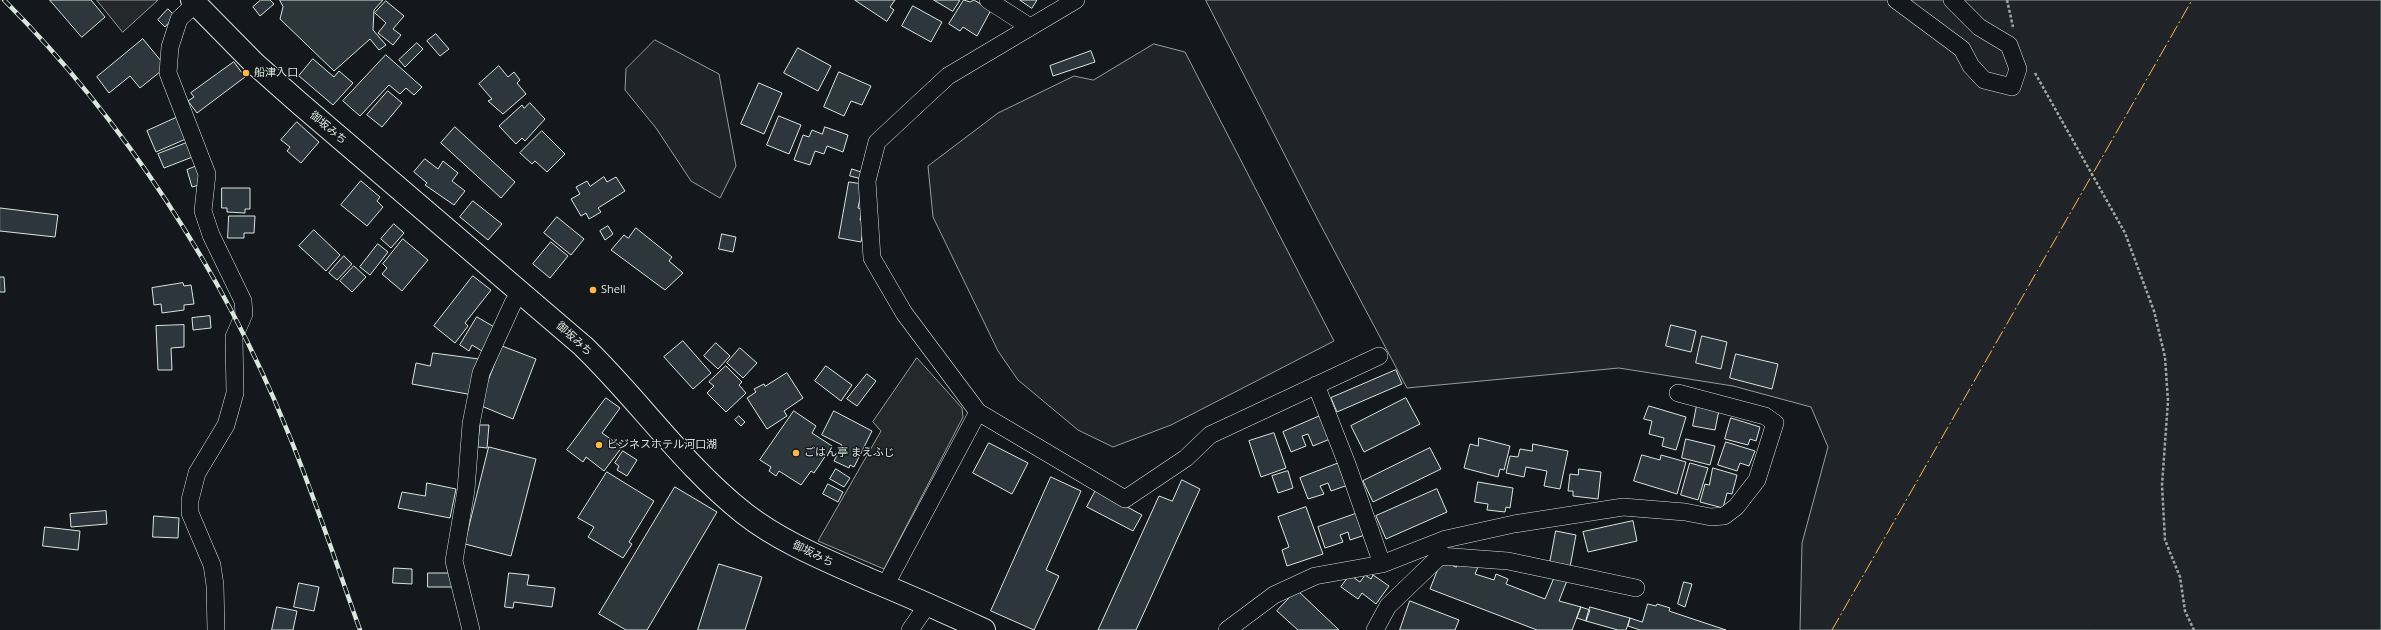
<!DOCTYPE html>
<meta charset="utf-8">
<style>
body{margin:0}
canvas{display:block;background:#14181c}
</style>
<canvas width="2381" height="630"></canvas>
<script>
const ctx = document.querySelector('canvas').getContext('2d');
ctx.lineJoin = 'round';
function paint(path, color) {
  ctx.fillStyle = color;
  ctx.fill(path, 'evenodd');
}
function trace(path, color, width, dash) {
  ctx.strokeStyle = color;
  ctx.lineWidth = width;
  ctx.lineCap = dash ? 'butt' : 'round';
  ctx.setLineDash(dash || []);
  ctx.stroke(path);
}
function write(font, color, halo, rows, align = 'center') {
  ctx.font = font + ' "Open Sans","Noto Sans JP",sans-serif';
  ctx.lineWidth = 3;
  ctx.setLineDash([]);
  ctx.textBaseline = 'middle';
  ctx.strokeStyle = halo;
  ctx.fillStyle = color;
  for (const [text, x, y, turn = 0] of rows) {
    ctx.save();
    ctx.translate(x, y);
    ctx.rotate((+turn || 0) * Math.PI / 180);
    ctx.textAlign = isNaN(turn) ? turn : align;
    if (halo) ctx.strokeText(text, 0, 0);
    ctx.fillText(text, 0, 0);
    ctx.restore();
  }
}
const green = new Path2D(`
 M 1206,0 L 2381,0 L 2381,630 L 1800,630 L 1802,543 L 1828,447 L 1811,407 L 1733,386 L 1619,368 L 1407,388 L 1319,222 Z
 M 655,40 L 719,74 L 736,166 L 720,198 L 691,181 L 656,128 L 625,90 L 626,69 Z
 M 1154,44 L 1185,52 L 1334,341 L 1171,425 L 1113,447 L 1078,430 L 1018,380 L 998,351 L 933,217 L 928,166 L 998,113 L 1074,76 L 1093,80 Z`);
const parking = new Path2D(`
 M 97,0 L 158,0 L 123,32 Z
 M 917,358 L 962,408 L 963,417 L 884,569 L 818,541 L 881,431 L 873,422 Z`);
const building = new Path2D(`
 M 50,0 L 91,0 L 105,17 L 82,37 Z
 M 261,0 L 270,0 L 274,4 L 260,16 L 253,7 Z
 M 280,0 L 383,0 L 374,10 L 373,30 L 386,45 L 379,50 L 370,39 L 334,71 L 280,19 L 283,7 Z
 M 855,0 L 895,0 L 890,7 L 894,10 L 887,21 Z
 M 934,0 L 960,0 L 953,11 Z
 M 964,0 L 970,2 L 974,0 L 991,10 L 977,36 L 963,27 L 960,31 L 949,24 Z
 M 1020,0 L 1037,0 L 1032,8 Z
 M 386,1 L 404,16 L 393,29 L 401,35 L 393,45 L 378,33 L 386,23 L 375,13 Z
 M 913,6 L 942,22 L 931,42 L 902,26 Z
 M 168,9 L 175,16 L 165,27 L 158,20 Z
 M 436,34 L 449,49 L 440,56 L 427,41 Z
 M 143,39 L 166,67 L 140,88 L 130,76 L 109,93 L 97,77 Z
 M 417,43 L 423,49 L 405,67 L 399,60 Z
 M 798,48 L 831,66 L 818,91 L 784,73 Z
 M 1091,51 L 1095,62 L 1053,76 L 1050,66 Z
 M 386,55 L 422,87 L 414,95 L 406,88 L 400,94 L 389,85 L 360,116 L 343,101 Z
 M 313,59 L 334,77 L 339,71 L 353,83 L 333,105 L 299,76 Z
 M 234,62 L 245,77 L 197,113 L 188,101 L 194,97 L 191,93 Z
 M 499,66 L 508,77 L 514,72 L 520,80 L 517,83 L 526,94 L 503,114 L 488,101 L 492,99 L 479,84 Z
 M 839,72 L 871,86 L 862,105 L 851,101 L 844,116 L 824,107 Z
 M 759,83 L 782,93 L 764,134 L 741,124 Z
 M 388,91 L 402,103 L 382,127 L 367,115 Z
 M 530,103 L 545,119 L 525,141 L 522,138 L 516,144 L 499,126 L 522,105 L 524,108 Z
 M 779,116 L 801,125 L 789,154 L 767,145 Z
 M 178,117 L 188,138 L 156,152 L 147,131 Z
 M 297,122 L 319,142 L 301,163 L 287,151 L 290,147 L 281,140 Z
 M 455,127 L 515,182 L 501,198 L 441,143 Z
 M 825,127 L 848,135 L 843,152 L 827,146 L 824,154 L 815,151 L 810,165 L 794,160 L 803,135 L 809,137 L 812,130 L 822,134 Z
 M 542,131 L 565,154 L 547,172 L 535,161 L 532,164 L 520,153 Z
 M 189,142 L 195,156 L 164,168 L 158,154 Z
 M 425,159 L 438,169 L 443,161 L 458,173 L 452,181 L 465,191 L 454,205 L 425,185 L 427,183 L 414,172 Z
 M 197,166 L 203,184 L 192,187 L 187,170 Z
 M 852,169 L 864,173 L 862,179 L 850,176 Z
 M 604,177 L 607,182 L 616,177 L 625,191 L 598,208 L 601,212 L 589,219 L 586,213 L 581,216 L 571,199 L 580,194 L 576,187 L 587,181 L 590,186 Z
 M 361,181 L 380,197 L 377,201 L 383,207 L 367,226 L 341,205 Z
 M 849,182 L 863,184 L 858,208 L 862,209 L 860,220 L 865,221 L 861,242 L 839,238 Z
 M 222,188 L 250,188 L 250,209 L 245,209 L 245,213 L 227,212 L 227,208 L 222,208 Z
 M 473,201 L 502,224 L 488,240 L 460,217 Z
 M 0,208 L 58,215 L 55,237 L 0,231 Z
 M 229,216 L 255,216 L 254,233 L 244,233 L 244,238 L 228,238 Z
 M 557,217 L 584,239 L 571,255 L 544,233 Z
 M 394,224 L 404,233 L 391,248 L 381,239 Z
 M 608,226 L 613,234 L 605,240 L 600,231 Z
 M 636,228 L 672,257 L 669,261 L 683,273 L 665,290 L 611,250 L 624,235 L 628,238 Z
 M 314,230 L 340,255 L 326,271 L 299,246 Z
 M 722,234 L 736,237 L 733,252 L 719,249 Z
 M 403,239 L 428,260 L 402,291 L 382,274 L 387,268 L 383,264 Z
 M 551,242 L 568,256 L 550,278 L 533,264 Z
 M 378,244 L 388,252 L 370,275 L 360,267 Z
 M 344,256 L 352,264 L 337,280 L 329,273 Z
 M 354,266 L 366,277 L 352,292 L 340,281 Z
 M 473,276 L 491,290 L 465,323 L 468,326 L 455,343 L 434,326 Z
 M 0,277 L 4,277 L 5,292 L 0,292 Z
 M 183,283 L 184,286 L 191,285 L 194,304 L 184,305 L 184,310 L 162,313 L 161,304 L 154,305 L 152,288 Z
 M 210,316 L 211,328 L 193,330 L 192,318 Z
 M 477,317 L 496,328 L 482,351 L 472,345 L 469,351 L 460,345 Z
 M 184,325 L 184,347 L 171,348 L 172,370 L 158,370 L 156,326 Z
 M 1671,325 L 1696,331 L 1691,352 L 1666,346 Z
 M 1702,336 L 1727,342 L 1721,369 L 1696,363 Z
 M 683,341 L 711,373 L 693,389 L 664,357 Z
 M 716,343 L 730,356 L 718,369 L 704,356 Z
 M 502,346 L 536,359 L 513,419 L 479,405 Z
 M 740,348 L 757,363 L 743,378 L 727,363 Z
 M 433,353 L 479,359 L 473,395 L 412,384 L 416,363 L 430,366 Z
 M 1736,354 L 1778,364 L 1772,389 L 1730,378 Z
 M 726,366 L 742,382 L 739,385 L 746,393 L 726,412 L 707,393 L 714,386 L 709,382 Z
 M 826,366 L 852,385 L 841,401 L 815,381 Z
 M 1396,370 L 1402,384 L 1337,412 L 1331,398 Z
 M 787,373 L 803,398 L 784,411 L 787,416 L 767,429 L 747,398 L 756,392 L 754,389 L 764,384 L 765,386 Z
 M 867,374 L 876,381 L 857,406 L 847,399 Z
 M 606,398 L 620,408 L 602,433 L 622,447 L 604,471 L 586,457 L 583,462 L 567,450 Z
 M 1406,398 L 1420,424 L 1364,452 L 1351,426 Z
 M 1697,405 L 1719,410 L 1715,430 L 1693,426 Z
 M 1649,406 L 1686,417 L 1676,450 L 1662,446 L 1664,438 L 1649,434 L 1652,421 L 1644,419 Z
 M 794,411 L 816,426 L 812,433 L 832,446 L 814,473 L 811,471 L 801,485 L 779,471 L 776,476 L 769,471 L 771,467 L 760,460 Z
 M 834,411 L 872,431 L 854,467 L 850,465 L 849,468 L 834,461 L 842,445 L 822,435 Z
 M 739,416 L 745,422 L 741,426 L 735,420 Z
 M 1320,416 L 1330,439 L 1313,446 L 1308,434 L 1302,436 L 1306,446 L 1291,452 L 1283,432 Z
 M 1731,418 L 1760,427 L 1756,441 L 1750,439 L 1748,445 L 1725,439 Z
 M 480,425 L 489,425 L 487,448 L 478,447 Z
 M 1274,433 L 1286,468 L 1261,477 L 1249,441 Z
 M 1479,438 L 1510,446 L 1504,470 L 1500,469 L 1498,477 L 1464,468 L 1470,444 L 1478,446 Z
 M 1686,439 L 1715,446 L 1710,465 L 1682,458 Z
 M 1726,442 L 1755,451 L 1749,466 L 1740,463 L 1737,471 L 1718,465 Z
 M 989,443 L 1028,463 L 1012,494 L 973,473 Z
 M 1533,444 L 1568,451 L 1560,489 L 1544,486 L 1547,471 L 1526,467 L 1524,477 L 1506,473 L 1510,456 L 1518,457 L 1520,449 L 1532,451 Z
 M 489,447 L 536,459 L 511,556 L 465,544 Z
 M 1430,448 L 1441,469 L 1373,502 L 1363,481 Z
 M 623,451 L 637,460 L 627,476 L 617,470 L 619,466 L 615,463 Z
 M 1642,455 L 1660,460 L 1661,455 L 1686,462 L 1677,494 L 1634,481 Z
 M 1339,463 L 1348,485 L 1331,491 L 1328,483 L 1320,486 L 1324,494 L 1308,499 L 1300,478 Z
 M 1690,463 L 1708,468 L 1698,500 L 1681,495 Z
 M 1713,468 L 1737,475 L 1732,494 L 1727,493 L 1723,508 L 1700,502 L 1705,484 L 1709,485 Z
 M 836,469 L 850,478 L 844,487 L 830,479 Z
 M 1579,469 L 1601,472 L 1598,499 L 1573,496 L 1573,491 L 1568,491 L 1570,474 L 1578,475 Z
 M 1288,471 L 1293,488 L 1278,493 L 1272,476 Z
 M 607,472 L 654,501 L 629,542 L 632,544 L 623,558 L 588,537 L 594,527 L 578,518 Z
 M 1051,477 L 1081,491 L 1046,570 L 1059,576 L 1034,630 L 991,611 Z
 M 1182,480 L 1200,489 L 1136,630 L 1098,630 L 1159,496 L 1172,501 Z
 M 1478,482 L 1513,488 L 1510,508 L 1506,507 L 1505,512 L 1487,510 L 1488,504 L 1475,502 Z
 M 427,483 L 456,489 L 450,518 L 398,508 L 402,492 L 425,496 Z
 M 828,484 L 843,492 L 838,502 L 823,494 Z
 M 675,487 L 717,512 L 647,630 L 626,630 L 599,614 Z
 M 1437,489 L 1447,512 L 1386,539 L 1376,516 Z
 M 1096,490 L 1142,515 L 1133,531 L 1087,507 Z
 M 1306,507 L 1323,554 L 1287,566 L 1282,550 L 1289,547 L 1278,517 Z
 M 106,511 L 107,524 L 71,527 L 70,514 Z
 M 1358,513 L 1365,535 L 1350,540 L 1348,532 L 1340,535 L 1343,542 L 1325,548 L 1318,527 Z
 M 154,516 L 179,518 L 178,538 L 153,537 Z
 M 1633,521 L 1637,541 L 1588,552 L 1583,532 Z
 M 45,527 L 80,531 L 78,550 L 43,546 Z
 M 1556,531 L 1576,535 L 1570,567 L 1550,563 Z
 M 1459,560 L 1478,567 L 1475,574 L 1494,580 L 1496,574 L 1508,579 L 1506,584 L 1545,599 L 1556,573 L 1568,578 L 1559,601 L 1581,607 L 1572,630 L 1537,630 L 1430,589 L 1441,561 L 1456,567 Z
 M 719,564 L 762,577 L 745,630 L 698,630 Z
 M 394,568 L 412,569 L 412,584 L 393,583 Z
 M 428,573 L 452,573 L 452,587 L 428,587 Z
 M 509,573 L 529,575 L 527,585 L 555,588 L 552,607 L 514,602 L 513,608 L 505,607 Z
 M 1350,575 L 1360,582 L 1365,575 L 1371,579 L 1373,575 L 1389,586 L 1376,604 L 1362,593 L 1358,599 L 1341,587 Z
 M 1684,582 L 1692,584 L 1685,607 L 1678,604 Z
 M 299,583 L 319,587 L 314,611 L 294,607 Z
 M 1297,590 L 1339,630 L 1298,630 L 1277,611 Z
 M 1410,601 L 1459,620 L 1455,630 L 1400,630 Z
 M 1648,604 L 1656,606 L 1657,604 L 1670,608 L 1669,611 L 1726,630 L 1640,630 L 1628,626 L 1630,618 L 1642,622 Z
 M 277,607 L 297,611 L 293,630 L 272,630 Z
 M 1581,607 L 1590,610 L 1586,621 L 1577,618 Z
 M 1590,607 L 1630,618 L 1626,630 L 1618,630 L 1586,621 Z`);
const path = new Path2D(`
 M 2007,0 L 2013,27
 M 2035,73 L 2125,233 L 2154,311 L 2165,357 L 2168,401 L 2162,485 L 2165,540 L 2180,577 L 2185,611 L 2194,630`);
const street = new Path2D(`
 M 988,0 L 1030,27
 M 1896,0 L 1962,49 L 1971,66 L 1984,80 L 2012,87 L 2018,69 L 2009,45 L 1979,27 L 1952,0
 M 195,4 L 179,19 L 170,47 L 168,73 L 207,174 L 203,211 L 211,235 L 243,301 L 244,314 L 234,337 L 235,393 L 226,425 L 197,473 L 190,500 L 190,513 L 212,565 L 215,585 L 216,630
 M 1316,385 L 1347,464 L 1382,564
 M 978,412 L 1125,499 L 1186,458 L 1210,435 L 1379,356
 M 885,586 L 978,412 L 904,313 L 872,258 L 867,181 L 877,142 L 948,76 L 1076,0
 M 471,630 L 454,561 L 466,490 L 471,424 L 481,373 L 513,303 L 521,292
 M 910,630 L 928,604
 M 1227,630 L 1274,595 L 1315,576 L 1382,564 L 1446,539 L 1514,524 L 1623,507 L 1685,512 L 1711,517 L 1724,516 L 1736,507 L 1757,480 L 1775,423 L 1765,416 L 1678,393
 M 1375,630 L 1388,606 L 1440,556 L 1508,561 L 1636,588`);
const highway = new Path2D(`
 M 192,0 L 254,63 L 298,102 L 583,346 C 639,400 683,465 745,514 C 781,542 826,560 868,579 C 907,595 945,612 984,630`);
const rail = new Path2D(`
 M 4,0 C 123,119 224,274 287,430 C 314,495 336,563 360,630`);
const power = new Path2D(`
 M 1832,630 L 2192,0`);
const markers = [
 [246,73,4,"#ffb74d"],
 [593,290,4,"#ffb74d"],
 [599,445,4,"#ffb74d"],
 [796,453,4,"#ffb74d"]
];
const poiNames = [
 ["船津入口",254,73],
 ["Shell",601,290],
 ["ビジネスホテル河口湖",607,445],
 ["ごはん亭 まえふじ",804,453]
];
const streetNames = [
 ["御坂みち",328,128,40],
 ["御坂みち",574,339,42],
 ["御坂みち",813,554,26]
];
paint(green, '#202428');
trace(green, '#939e99', 1);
paint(parking, '#24282b');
trace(parking, '#939e99', 1);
paint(building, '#2c363c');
trace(building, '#d8e6dc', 1);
trace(street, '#d8e6dc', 18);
trace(highway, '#d8e6dc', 24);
trace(path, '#9da8a2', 2.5, [3, 2]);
trace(street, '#14181c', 17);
trace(highway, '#14181c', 22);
trace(rail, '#d8e6dc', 4.5);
trace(rail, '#14181c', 3, [9]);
trace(power, '#ffb74d', 1, [14, 3, 2, 3]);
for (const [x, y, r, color] of markers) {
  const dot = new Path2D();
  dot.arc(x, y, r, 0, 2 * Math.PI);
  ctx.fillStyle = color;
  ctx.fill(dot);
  trace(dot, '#14181c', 1.5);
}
write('11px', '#d8e6dc', '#14181c', poiNames, 'left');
write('11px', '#d8e6dc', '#14181c', streetNames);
</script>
